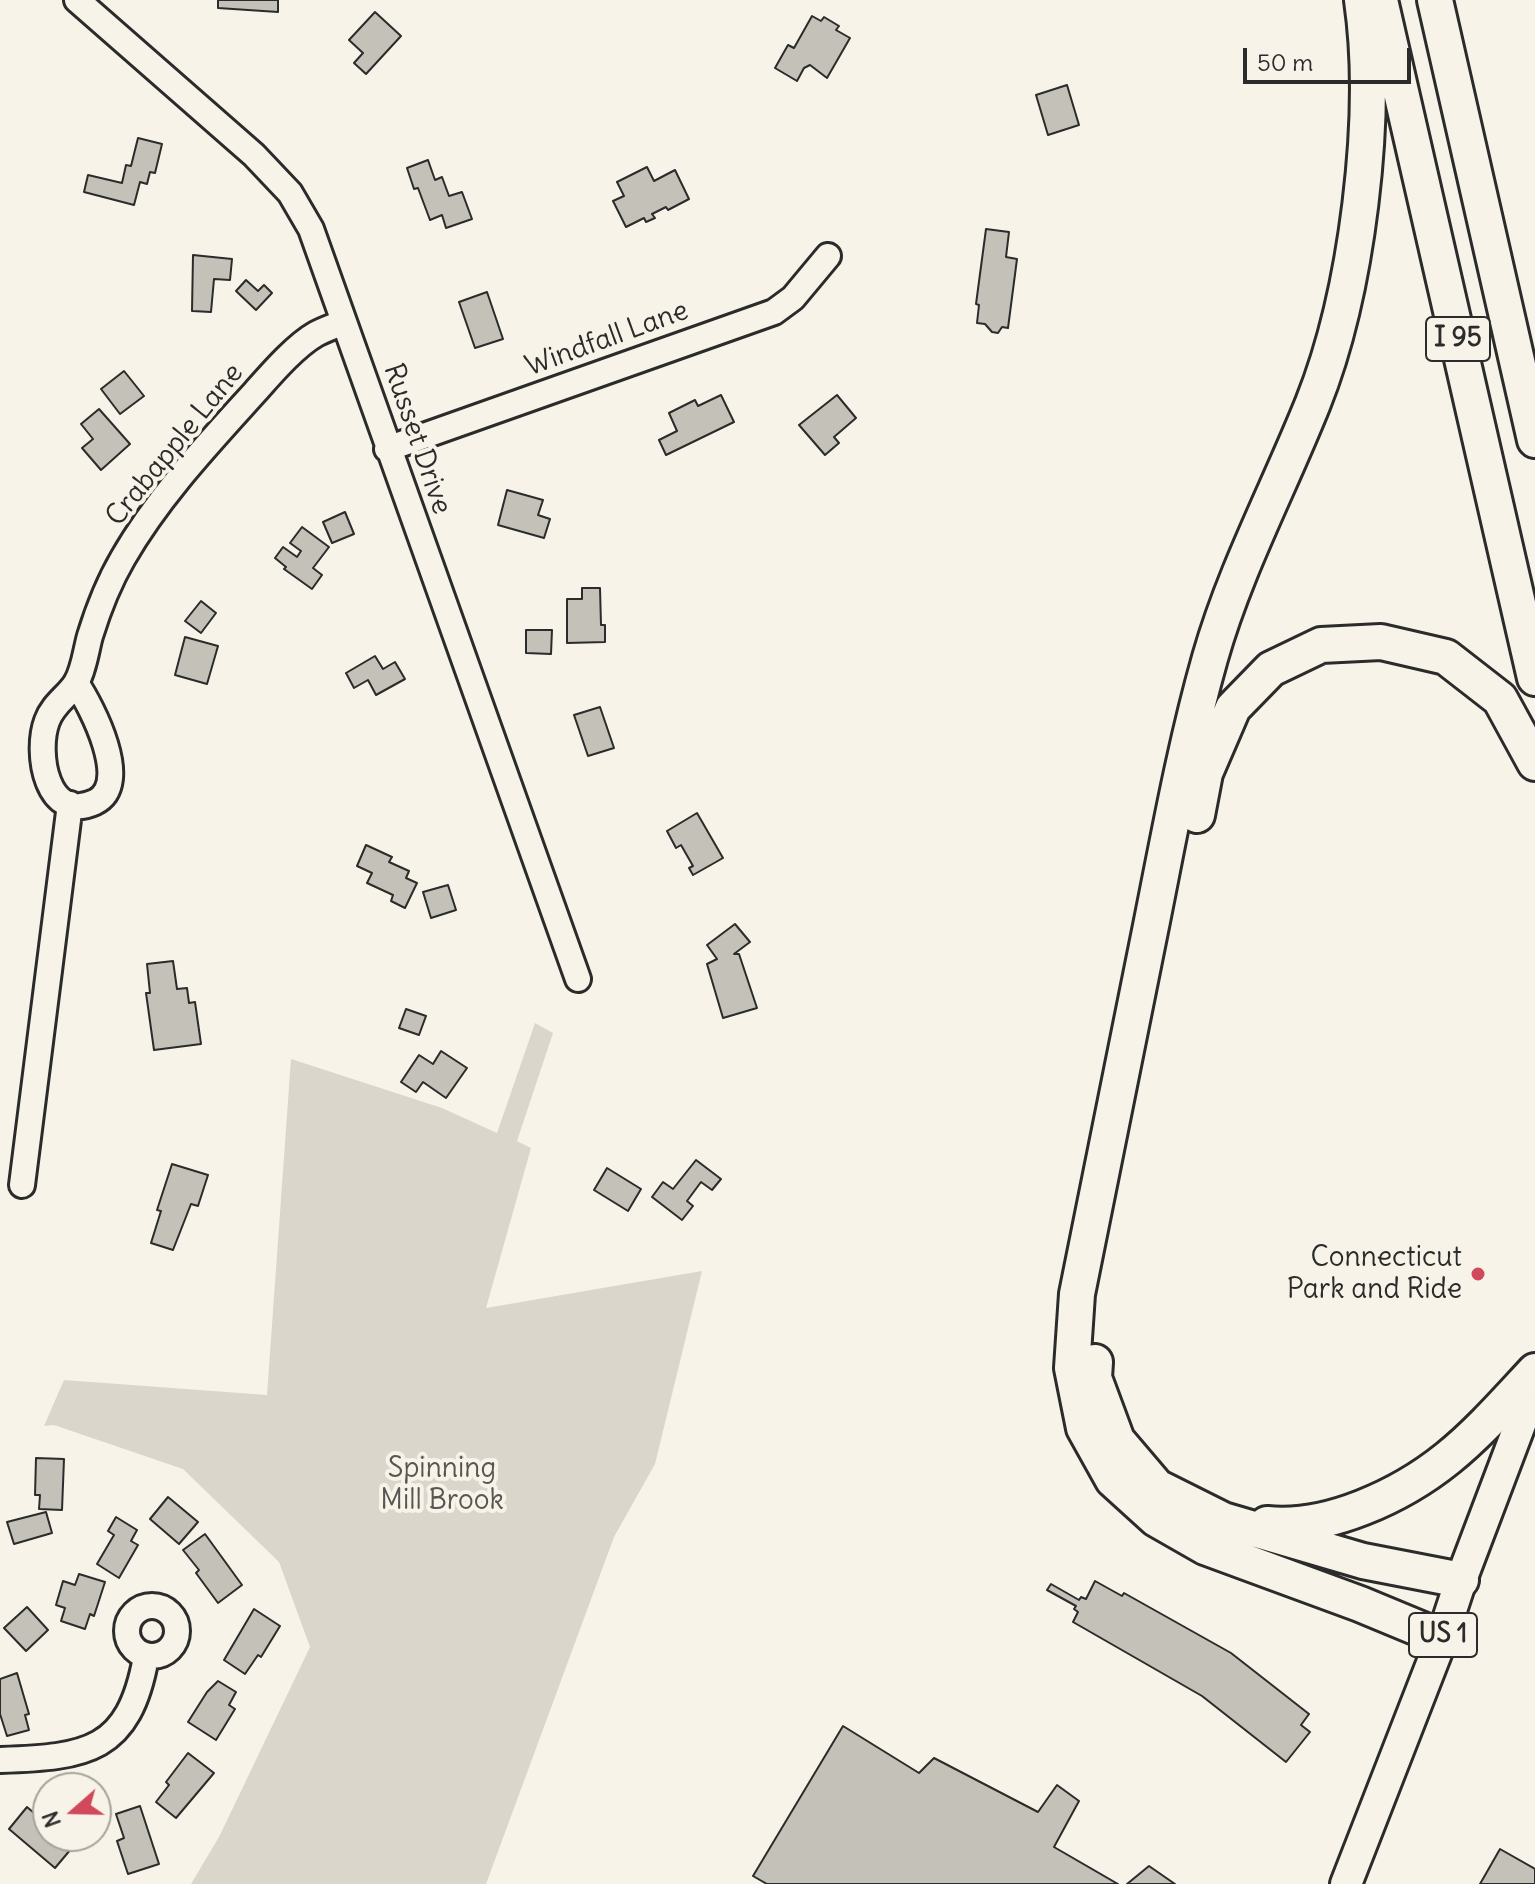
<!DOCTYPE html>
<style>
body{margin:0}
#map{position:relative;width:1535px;height:1884px;overflow:hidden;background:#f7f3e8;font-family:Delius,sans-serif}
canvas{display:block}
.north{position:absolute;left:32px;top:1772px;width:80px;height:80px;box-sizing:border-box;background:#f7f3e8;border:2px solid #a5a39c;border-radius:50%;rotate:250deg;font-size:22px;font-weight:700;line-height:32px;text-align:center;color:#2b2b2b}
.north::after{content:'';display:block;margin:auto;width:28px;height:36px;background:#d1495b;clip-path:polygon(50% 0,100% 100%,50% 72%,0 100%)}
.scale{position:absolute;left:1243px;top:48px;width:168px;height:36px;box-sizing:border-box;border:4px solid #2b2b2b;border-top:0;padding-left:10px;font-size:24px;line-height:28px;white-space:nowrap;color:#2b2b2b;-webkit-text-stroke:6px #f7f3e8;paint-order:stroke}
</style>
<div id="map">
<canvas width="1535" height="1884"></canvas>
<div class="north">N</div>
<div class="scale">50 m</div>
</div>
<script>
const ctx = document.querySelector('canvas').getContext('2d');
ctx.lineJoin = 'round';
function paint(path, color) {
  ctx.fillStyle = color;
  ctx.fill(path, 'evenodd');
}
function trace(path, color, width, dash) {
  ctx.strokeStyle = color;
  ctx.lineWidth = width;
  ctx.lineCap = dash ? 'butt' : 'round';
  ctx.setLineDash(dash || []);
  ctx.stroke(path);
}
function write(font, color, halo, rows, align = 'center') {
  ctx.font = font + ' Delius,sans-serif';
  ctx.lineWidth = 8;
  ctx.setLineDash([]);
  ctx.textBaseline = 'middle';
  ctx.strokeStyle = halo;
  ctx.fillStyle = color;
  for (const [text, x, y, turn = 0] of rows) {
    ctx.save();
    ctx.translate(x, y);
    ctx.rotate((+turn || 0) * Math.PI / 180);
    ctx.textAlign = isNaN(turn) ? turn : align;
    if (halo) ctx.strokeText(text, 0, 0);
    ctx.fillText(text, 0, 0);
    ctx.restore();
  }
}
const green = new Path2D(`
 M 535,1023 L 553,1033 L 517,1141 L 531,1148 L 486,1308 L 702,1271 L 655,1464 L 614,1537 L 486,1884 L 191,1884 L 219,1837 L 310,1647 L 279,1562 L 183,1469 L 54,1425 L 44,1426 L 64,1380 L 267,1395 L 291,1059 L 442,1108 L 497,1133 Z`);
const building = new Path2D(`
 M 218,0 L 278,0 L 278,12 L 218,8 Z
 M 375,12 L 401,36 L 366,74 L 354,63 L 363,53 L 349,40 Z
 M 812,16 L 821,21 L 824,17 L 839,26 L 836,30 L 850,38 L 827,78 L 810,65 L 804,68 L 797,81 L 775,68 L 788,45 L 794,48 Z
 M 1067,85 L 1079,125 L 1048,135 L 1036,95 Z
 M 138,138 L 162,144 L 155,173 L 150,172 L 147,184 L 140,182 L 134,205 L 84,192 L 88,175 L 122,183 L 126,165 L 131,166 Z
 M 428,160 L 435,180 L 442,177 L 449,196 L 462,192 L 472,219 L 446,228 L 442,215 L 430,220 L 418,188 L 414,189 L 407,168 Z
 M 647,167 L 654,181 L 675,170 L 689,199 L 668,210 L 666,207 L 652,214 L 655,218 L 646,222 L 644,218 L 626,227 L 613,201 L 624,196 L 617,182 Z
 M 986,229 L 1009,232 L 1006,257 L 1017,259 L 1008,328 L 1002,327 L 998,333 L 992,332 L 985,324 L 977,323 L 979,305 L 976,304 Z
 M 193,255 L 232,259 L 230,280 L 214,279 L 211,312 L 192,311 Z
 M 246,280 L 258,291 L 264,285 L 272,293 L 256,310 L 236,291 Z
 M 487,292 L 503,339 L 475,348 L 459,302 Z
 M 124,371 L 144,396 L 120,414 L 101,389 Z
 M 721,395 L 734,422 L 666,455 L 659,440 L 677,431 L 669,413 L 695,400 L 698,406 Z
 M 837,395 L 856,418 L 834,437 L 839,443 L 825,455 L 799,425 Z
 M 99,409 L 130,444 L 101,470 L 82,448 L 93,439 L 81,424 Z
 M 507,490 L 543,500 L 538,515 L 550,519 L 544,538 L 498,525 Z
 M 345,512 L 354,534 L 332,543 L 323,522 Z
 M 302,527 L 329,547 L 313,568 L 322,575 L 312,589 L 284,569 L 286,567 L 275,558 L 283,547 L 297,557 L 301,551 L 290,543 Z
 M 582,588 L 600,588 L 601,625 L 605,625 L 605,642 L 567,643 L 567,599 L 582,599 Z
 M 201,601 L 216,613 L 201,633 L 185,621 Z
 M 526,630 L 552,630 L 551,654 L 526,653 Z
 M 185,637 L 218,646 L 207,684 L 175,675 Z
 M 375,656 L 383,669 L 395,662 L 405,679 L 376,695 L 368,680 L 354,688 L 346,673 Z
 M 600,707 L 614,748 L 588,756 L 574,715 Z
 M 697,813 L 723,858 L 693,875 L 689,868 L 693,866 L 681,845 L 676,848 L 667,831 Z
 M 366,845 L 392,857 L 389,862 L 409,871 L 406,878 L 417,883 L 405,908 L 391,901 L 393,895 L 367,883 L 372,873 L 357,866 Z
 M 448,885 L 456,910 L 431,918 L 423,892 Z
 M 735,924 L 750,942 L 734,954 L 739,954 L 757,1008 L 723,1018 L 707,964 L 717,959 L 707,945 Z
 M 173,961 L 177,989 L 187,988 L 189,1003 L 195,1002 L 201,1044 L 154,1050 L 146,993 L 150,993 L 147,964 Z
 M 406,1009 L 426,1016 L 419,1035 L 399,1028 Z
 M 441,1051 L 467,1068 L 446,1098 L 423,1082 L 416,1092 L 401,1082 L 419,1055 L 433,1064 Z
 M 696,1160 L 721,1179 L 712,1190 L 701,1182 L 687,1201 L 693,1206 L 682,1220 L 652,1197 L 663,1182 L 673,1189 Z
 M 172,1164 L 208,1175 L 198,1206 L 191,1204 L 173,1250 L 151,1243 L 161,1211 L 157,1210 Z
 M 607,1168 L 641,1189 L 628,1211 L 594,1190 Z
 M 36,1458 L 64,1459 L 62,1510 L 39,1509 L 40,1495 L 35,1495 Z
 M 168,1497 L 198,1522 L 179,1544 L 150,1519 Z
 M 46,1512 L 52,1533 L 14,1544 L 7,1522 Z
 M 116,1517 L 137,1530 L 131,1541 L 138,1545 L 119,1578 L 97,1564 L 114,1535 L 108,1531 Z
 M 205,1534 L 242,1585 L 218,1603 L 196,1573 L 199,1570 L 183,1550 Z
 M 79,1574 L 105,1582 L 94,1616 L 90,1614 L 85,1629 L 61,1621 L 65,1608 L 56,1605 L 63,1581 L 75,1585 Z
 M 1095,1581 L 1122,1596 L 1124,1593 L 1231,1653 L 1309,1714 L 1301,1725 L 1310,1732 L 1286,1762 L 1202,1696 L 1073,1622 L 1078,1612 L 1074,1609 L 1076,1606 L 1047,1590 L 1051,1584 L 1079,1600 L 1081,1597 L 1086,1599 Z
 M 27,1607 L 48,1630 L 26,1651 L 4,1628 Z
 M 254,1609 L 280,1626 L 261,1657 L 258,1655 L 245,1674 L 224,1660 Z
 M 17,1673 L 29,1714 L 25,1715 L 29,1730 L 7,1736 L 0,1714 L 0,1679 Z
 M 218,1681 L 236,1692 L 229,1705 L 235,1709 L 216,1740 L 188,1722 L 207,1692 Z
 M 843,1726 L 919,1773 L 934,1758 L 1038,1812 L 1057,1785 L 1079,1801 L 1054,1847 L 1118,1884 L 767,1884 L 753,1876 Z
 M 188,1753 L 214,1773 L 176,1818 L 156,1802 L 169,1785 L 166,1782 Z
 M 140,1806 L 159,1864 L 128,1874 L 117,1841 L 124,1838 L 116,1814 Z
 M 27,1807 L 48,1825 L 48,1836 L 56,1836 L 71,1849 L 55,1868 L 9,1829 Z
 M 1500,1849 L 1535,1869 L 1535,1884 L 1480,1884 Z
 M 1149,1866 L 1175,1884 L 1127,1884 Z`);
const minor = new Path2D(`
 M 77,0 L 254,155 L 290,193 L 311,229 L 578,979
 M 387,449 L 774,312 L 793,298 L 828,256
 M 76,683 C 92,707 132,784 95,802 C 47,824 35,753 47,721 C 53,704 68,696 76,683 C 84,670 86,650 90,636 C 98,610 109,582 123,558 C 158,497 208,444 255,392 C 271,374 295,346 316,334 C 325,329 335,326 344,322
 M 22,1185 L 70,804
 M127 1631a25 25 0 1 1 50 0a25 25 0 1 1-50 0Z
 M 0,1760 C 87,1757 129,1752 146,1657`);
const major = new Path2D(`
 M 1346,1884 L 1442,1638 L 1461,1580 L 1535,1385`);
const highway = new Path2D(`
 M 1362,0 C 1379,117 1357,293 1313,403 C 1279,488 1235,570 1210,658 C 1185,746 1169,836 1151,926 C 1126,1049 1101,1172 1077,1294 L 1072,1368 L 1084,1428 L 1113,1480 L 1156,1519 L 1205,1547 L 1360,1604 L 1442,1638
 M 1380,0 L 1535,678
 M 1435,0 L 1535,440
 M 1197,815 L 1205,773 L 1233,708 L 1271,669 L 1321,645 L 1381,642 L 1446,657 L 1500,699 L 1535,763
 M 1095,1362 L 1094,1378 L 1117,1440 L 1157,1487 L 1223,1520 L 1363,1561 L 1461,1580
 M 1267,1524 C 1328,1530 1401,1496 1448,1458 C 1479,1433 1507,1401 1535,1371`);
const markers = [
 [1478,1274,8,"#d1495b"]
];
const shields = [
 [1458,339,64],
 [1443,1635,68]
];
const shieldNames = [
 ["I 95",1458,339],
 ["US 1",1443,1635]
];
const streetNames = [
 ["Windfall Lane",607,339,-20],
 ["Russet Drive",417,439,71],
 ["Crabapple Lane",175,445,-51]
];
const poiNames = [
 ["Connecticut",1462,1258],
 ["Park and Ride",1462,1290]
];
const parkNames = [
 ["Spinning",442,1469],
 ["Mill Brook",442,1501]
];
paint(green, '#dad6cc');
paint(building, '#c4c1b9');
trace(building, '#2b2b2b', 2);
trace(minor, '#2b2b2b', 30);
trace(major, '#2b2b2b', 36);
trace(highway, '#2b2b2b', 40);
trace(minor, '#f7f3e8', 24);
trace(major, '#f7f3e8', 30);
trace(highway, '#f7f3e8', 34);
for (const [x, y, r, color] of markers) {
  const dot = new Path2D();
  dot.arc(x, y, r, 0, 2 * Math.PI);
  ctx.fillStyle = color;
  ctx.fill(dot);
  trace(dot, '#f7f3e8', 3);
}
for (const [x, y, w] of shields) {
  const box = new Path2D();
  box.roundRect(x - w / 2, y - 22, w, 44, 6);
  ctx.fillStyle = '#f7f3e8';
  ctx.fill(box);
  trace(box, '#2b2b2b', 2);
}
write('bold 26px', '#2b2b2b', null, shieldNames);
write('28px', '#2b2b2b', '#f7f3e8', streetNames);
write('28px', '#2b2b2b', '#f7f3e8', poiNames, 'right');
write('28px', '#575653', '#f7f3e8', parkNames);
</script>
